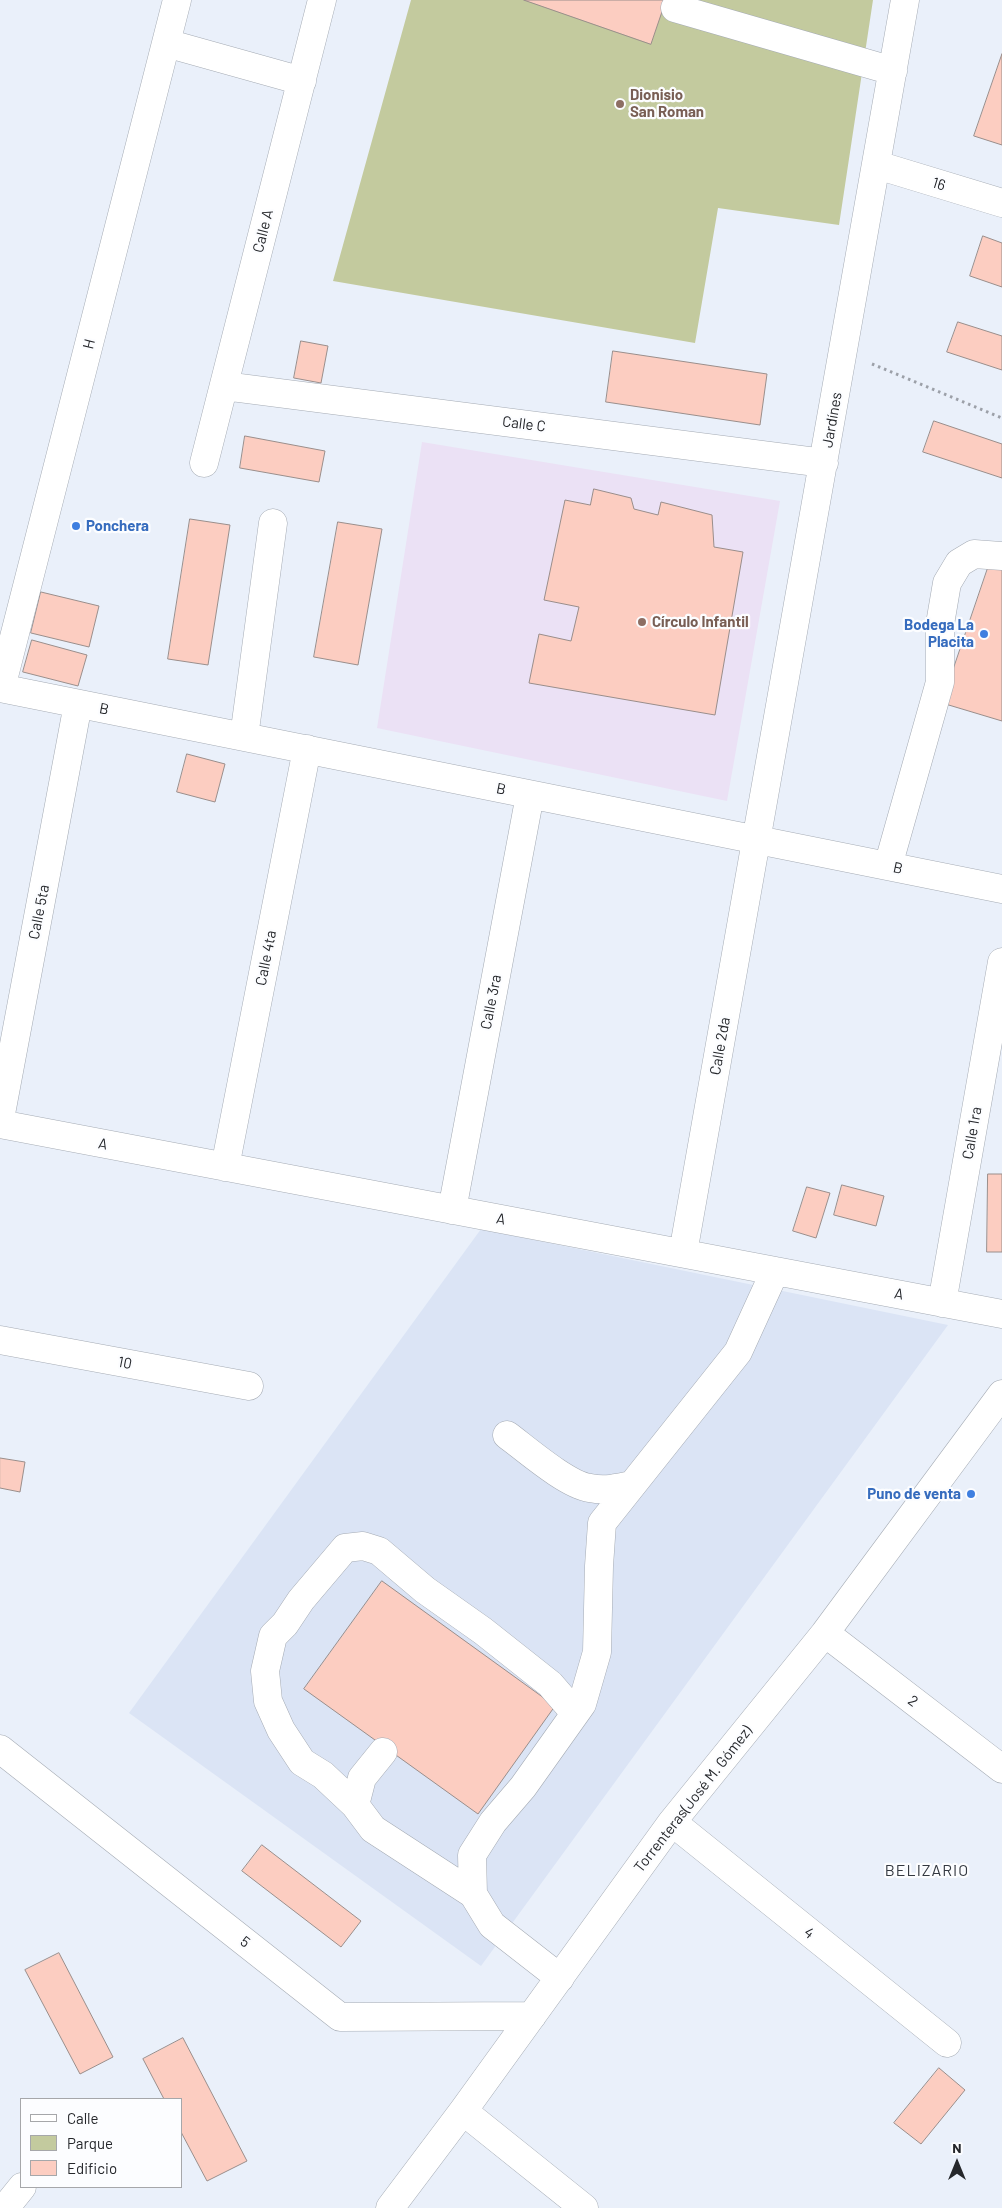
<!DOCTYPE html>
<meta charset="utf-8">
<style>
body{margin:0}
#map{position:relative;width:1002px;height:2208px;overflow:hidden;background:#eaf0fa;font-family:Barlow,sans-serif}
canvas{display:block}
.legend{position:absolute;left:20px;top:2098px;width:162px;height:90px;box-sizing:border-box;background:#fcfdff;border:1px solid #a6a7aa;margin:0;padding:6px 9px;list-style:none;font-size:15px;color:#25272b}
.legend li{display:flex;align-items:center;gap:10px;height:25px}
.legend b{width:25px;border:1px solid #a6a7aa}
.north{position:absolute;left:932px;top:2138px;width:50px;height:50px;-webkit-text-stroke:4px #fcfdff;paint-order:stroke;rotate:0deg;font-size:14px;font-weight:700;line-height:20px;text-align:center;color:#25272b}
.north::after{content:'';display:block;margin:auto;width:18px;height:22px;background:#25272b;clip-path:polygon(50% 0,100% 100%,50% 72%,0 100%)}
</style>
<div id="map">
<canvas width="1002" height="2208"></canvas>
<ul class="legend">
<li><b style="height:6px;background:#fff"></b>Calle</li>
<li><b style="height:14px;background:#c3ca9e"></b>Parque</li>
<li><b style="height:14px;background:#fccdc1"></b>Edificio</li>
</ul>
<div class="north">N</div>
</div>
<script>
const ctx = document.querySelector('canvas').getContext('2d');
ctx.lineJoin = 'round';
function paint(path, color) {
  ctx.fillStyle = color;
  ctx.fill(path, 'evenodd');
}
function trace(path, color, width, dash) {
  ctx.strokeStyle = color;
  ctx.lineWidth = width;
  ctx.lineCap = dash ? 'butt' : 'round';
  ctx.setLineDash(dash || []);
  ctx.stroke(path);
}
function write(font, color, halo, rows, align = 'center') {
  ctx.font = font + ' Barlow,sans-serif';
  ctx.lineWidth = 4.5;
  ctx.setLineDash([]);
  ctx.textBaseline = 'middle';
  ctx.strokeStyle = halo;
  ctx.fillStyle = color;
  for (const [text, x, y, turn = 0] of rows) {
    ctx.save();
    ctx.translate(x, y);
    ctx.rotate((+turn || 0) * Math.PI / 180);
    ctx.textAlign = isNaN(turn) ? turn : align;
    if (halo) ctx.strokeText(text, 0, 0);
    ctx.fillText(text, 0, 0);
    ctx.restore();
  }
}
const built = new Path2D(`
 M 481,1229 L 948,1325 L 481,1966 L 129,1713 Z`);
const education = new Path2D(`
 M 422,442 L 780,501 L 727,801 L 377,728 Z`);
const green = new Path2D(`
 M 411,0 L 873,0 L 839,225 L 718,208 L 695,343 L 333,281 Z`);
const building = new Path2D(`
 M 524,0 L 666,0 L 651,44 Z
 M 1002,54 L 1002,145 L 974,136 Z
 M 983,236 L 1002,243 L 1002,287 L 970,276 Z
 M 958,322 L 1002,336 L 1002,370 L 947,352 Z
 M 301,341 L 328,346 L 321,383 L 294,378 Z
 M 613,351 L 767,374 L 760,425 L 606,402 Z
 M 934,421 L 1002,444 L 1002,478 L 923,452 Z
 M 245,436 L 325,451 L 319,482 L 240,468 Z
 M 594,489 L 631,498 L 634,509 L 658,515 L 661,502 L 712,515 L 714,547 L 743,552 L 715,715 L 529,683 L 539,634 L 571,641 L 579,607 L 544,600 L 565,500 L 590,505 Z
 M 190,519 L 230,525 L 208,665 L 168,659 Z
 M 338,522 L 382,529 L 358,665 L 314,657 Z
 M 990,562 L 1002,566 L 1002,721 L 942,703 Z
 M 41,592 L 99,606 L 89,647 L 31,633 Z
 M 32,640 L 87,655 L 78,686 L 23,672 Z
 M 187,754 L 225,764 L 215,802 L 177,792 Z
 M 988,1174 L 1002,1174 L 1002,1252 L 987,1252 Z
 M 842,1185 L 884,1196 L 876,1226 L 834,1215 Z
 M 807,1187 L 830,1193 L 816,1238 L 793,1231 Z
 M 0,1458 L 25,1462 L 20,1492 L 0,1488 Z
 M 382,1581 L 555,1706 L 478,1814 L 304,1689 Z
 M 262,1845 L 361,1921 L 341,1947 L 242,1871 Z
 M 59,1953 L 113,2057 L 80,2074 L 25,1970 Z
 M 183,2038 L 247,2161 L 207,2181 L 181,2132 L 181,2099 L 164,2099 L 143,2059 Z
 M 939,2068 L 965,2090 L 921,2144 L 894,2123 Z`);
const path = new Path2D(`
 M 872,364 L 1002,418`);
const minor = new Path2D(`
 M 675,8 L 893,71
 M 166,43 L 302,81
 M 877,165 L 1002,203
 M 224,386 L 824,463
 M 204,463 L 322,0
 M 0,688 L 1002,889
 M 1,688 L 177,0
 M 244,737 L 273,523
 M 888,866 L 940,682 L 940,624 L 947,583 L 959,563 L 974,554 L 1002,556
 M 0,1119 L 78,704
 M 0,1124 L 1002,1314
 M 225,1167 L 307,749
 M 452,1210 L 530,795
 M 683,1253 L 905,0
 M 942,1303 L 1002,962
 M 0,1340 L 249,1386
 M 507,1435 C 526,1449 567,1485 590,1488 C 605,1491 618,1488 632,1485
 M 825,1633 L 1002,1769
 M 0,1749 L 340,2017 L 532,2016
 M 383,1752 L 362,1778 L 355,1805 L 373,1829 L 473,1894
 M 355,1805 L 323,1775 L 302,1762 L 281,1730 L 268,1701 L 265,1671 L 273,1636 L 285,1624 L 301,1600 L 345,1548 L 363,1546 L 379,1551 L 425,1590 L 483,1631 L 550,1684 L 575,1713
 M 672,1822 L 947,2043
 M 560,1978 L 492,1925 L 473,1894 L 472,1855 L 493,1822 L 523,1787 L 582,1704 L 597,1652 L 599,1566 L 602,1523 L 738,1352 L 775,1271
 M 463,2111 L 584,2208
 M 5,2208 L 22,2187
 M 390,2208 L 463,2111 L 672,1822 L 825,1633 L 1002,1394`);
const markers = [
 [620,104,5,"#8d6e63"],
 [76,526,5,"#3f7fe0"],
 [642,622,5,"#8d6e63"],
 [984,634,5,"#3f7fe0"],
 [971,1494,5,"#3f7fe0"]
];
const educationNames = [
 ["Dionisio",630,95],
 ["San Roman",630,112],
 ["Círculo Infantil",652,622]
];
const streetNames = [
 ["16",939,184,17],
 ["Calle A",263,231,-76],
 ["H",89,344,-76],
 ["Jardínes",832,420,-80],
 ["Calle C",524,424,7],
 ["B",104,709,11],
 ["B",501,789,11],
 ["B",898,868,12],
 ["Calle 5ta",39,912,-79],
 ["Calle 4ta",266,958,-79],
 ["Calle 3ra",491,1002,-79],
 ["Calle 2da",720,1046,-80],
 ["Calle 1ra",972,1133,-80],
 ["A",103,1144,11],
 ["A",501,1219,11],
 ["A",899,1294,11],
 ["10",125,1363,11],
 ["2",913,1701,38],
 ["Torrenteras(José M. Gómez)",693,1799,-52],
 ["4",809,1933,39],
 ["5",245,1942,38]
];
const shopNames = [
 ["Ponchera",86,526,"left"],
 ["Bodega La",974,625],
 ["Placita",974,642],
 ["Puno de venta",961,1494]
];
const neighbourhoodNames = [
 ["BELIZARIO",927,1871]
];
paint(built, '#dbe4f5');
paint(education, '#ebe1f5');
paint(green, '#c3ca9e');
paint(building, '#fccdc1');
trace(building, '#9a8e8b', 1);
trace(minor, '#a5abb4', 29);
trace(path, '#9ca0a8', 3, [2.5, 4]);
trace(minor, '#fff', 28);
for (const [x, y, r, color] of markers) {
  const dot = new Path2D();
  dot.arc(x, y, r, 0, 2 * Math.PI);
  ctx.fillStyle = color;
  ctx.fill(dot);
  trace(dot, '#fcfdff', 2);
}
write('bold 15px', '#785e54', '#fcfdff', educationNames, 'left');
write('15px', '#25272b', '#fcfdff', streetNames);
write('bold 15px', '#366cbe', '#fcfdff', shopNames, 'right');
ctx.letterSpacing = '1px';
write('16px', '#343941', '#fcfdff', neighbourhoodNames);
ctx.letterSpacing = '0px';
</script>
